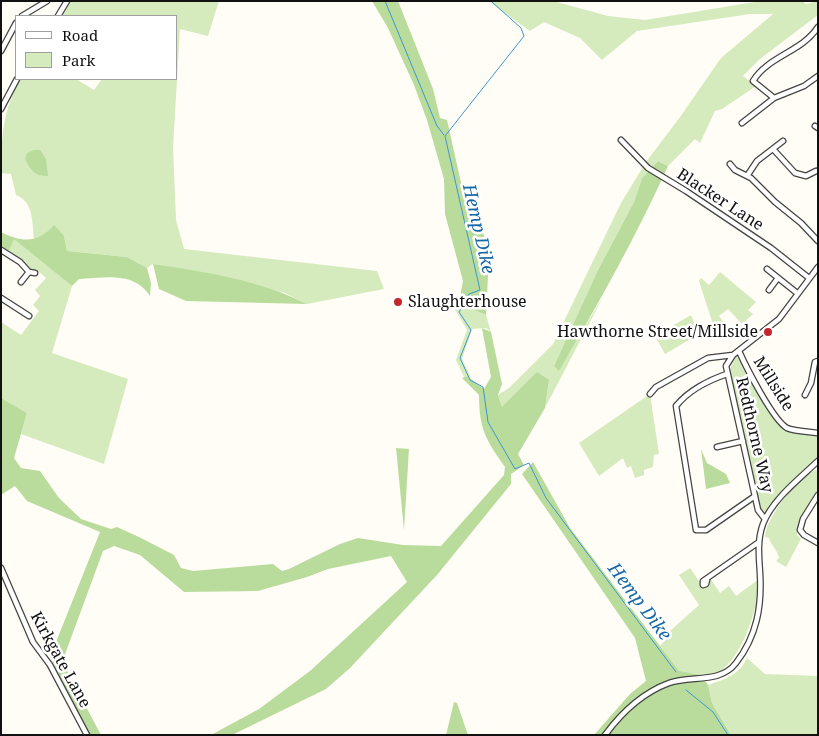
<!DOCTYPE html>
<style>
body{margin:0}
#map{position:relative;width:819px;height:736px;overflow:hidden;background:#fffdf5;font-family:"Noto Serif",serif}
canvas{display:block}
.frame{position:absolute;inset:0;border:2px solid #111;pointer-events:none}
.legend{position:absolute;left:15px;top:15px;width:162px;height:65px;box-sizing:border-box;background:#fff;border:1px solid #a0a0a0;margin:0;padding:6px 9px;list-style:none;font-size:15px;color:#111}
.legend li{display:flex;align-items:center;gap:10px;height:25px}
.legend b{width:25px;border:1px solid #a0a0a0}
</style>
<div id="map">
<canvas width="819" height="736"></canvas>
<div class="frame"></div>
<ul class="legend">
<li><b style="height:6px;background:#fff"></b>Road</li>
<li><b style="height:14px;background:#d5ebbd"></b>Park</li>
</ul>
</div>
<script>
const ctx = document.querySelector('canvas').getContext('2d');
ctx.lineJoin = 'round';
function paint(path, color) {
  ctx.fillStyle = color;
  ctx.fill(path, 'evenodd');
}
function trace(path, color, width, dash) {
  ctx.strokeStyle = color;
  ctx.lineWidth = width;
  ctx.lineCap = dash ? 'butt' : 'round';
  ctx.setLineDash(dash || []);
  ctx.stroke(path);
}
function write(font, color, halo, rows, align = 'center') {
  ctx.font = font + ' "Noto Serif",serif';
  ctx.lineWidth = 5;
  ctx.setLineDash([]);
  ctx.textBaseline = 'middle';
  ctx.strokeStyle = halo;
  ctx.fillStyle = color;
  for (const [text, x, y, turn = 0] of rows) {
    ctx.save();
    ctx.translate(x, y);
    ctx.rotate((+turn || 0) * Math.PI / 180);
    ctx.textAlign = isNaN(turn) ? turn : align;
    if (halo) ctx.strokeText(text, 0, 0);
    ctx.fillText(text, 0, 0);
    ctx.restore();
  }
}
const green = new Path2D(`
 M 70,1 L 219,1 L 208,36 L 180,29 L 173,147 L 176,220 L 184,249 L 377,271 L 384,289 L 307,304 L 285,293 L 221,276 L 153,264 L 147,268 L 127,257 L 67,251 L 64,236 L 34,239 C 32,222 34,202 16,195 L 11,174 L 1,173 C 1,138 3,108 21,79 L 76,79 L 94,90 L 102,79 L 176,79 L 176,16 L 61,16 Z
 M 488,1 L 553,1 L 608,16 L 645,20 L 761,1 L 802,1 L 806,4 L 818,1 L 818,15 L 760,59 L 743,76 L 756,86 L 722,109 L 715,111 L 700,143 L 695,139 L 668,166 L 658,161 L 642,178 L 634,202 L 597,272 L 554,366 L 559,370 L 604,295 L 545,408 L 549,380 L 502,407 L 498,395 L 509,388 L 553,344 L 621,203 L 646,162 L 680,117 L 721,58 L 773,14 L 750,14 L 637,31 L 602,60 L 580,38 L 544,22 L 530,31 Z
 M 14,238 L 72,286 L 52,353 L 128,379 L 104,464 L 21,434 L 27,413 L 1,398 L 1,322 L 21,335 L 39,311 L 33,305 L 40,296 L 35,290 L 46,278 L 37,270 L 31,270 L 9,251 Z
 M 720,272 L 756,302 L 748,310 L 753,314 L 742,324 L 728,309 L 719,316 L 729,329 L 717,337 L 699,281 L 701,278 L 709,285 Z
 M 460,297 L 470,300 L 474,310 L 486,315 L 491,332 L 486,328 L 472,329 L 462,359 L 471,378 L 467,376 L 464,377 L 456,360 L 467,330 L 452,304 Z
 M 691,315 L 699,334 L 665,354 L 655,336 Z
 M 739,351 L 757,386 L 786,427 L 818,433 L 818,461 L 790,487 L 765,519 L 761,516 L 727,374 Z
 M 650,394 L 659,454 L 654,455 L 653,467 L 644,470 L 644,475 L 635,478 L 631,466 L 627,468 L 623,458 L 599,476 L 579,443 Z
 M 815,470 L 818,471 L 818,488 L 798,523 L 797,535 L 801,539 L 786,567 L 776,561 L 779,558 C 778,551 772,547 769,538 L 765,537 C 765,519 798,477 815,470 Z
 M 690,568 L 699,581 L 708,575 L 720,593 L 729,586 L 736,596 L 759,579 C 760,604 741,665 714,674 C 703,677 690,673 679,672 L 660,646 L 672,633 L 670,631 L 699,605 L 679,575 Z
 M 747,658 L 765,674 L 818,676 L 818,735 L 731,735 L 712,703 L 708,685 C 726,679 739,675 747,658 Z`);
const forest = new Path2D(`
 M 372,1 L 398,1 L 433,89 L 440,118 L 447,120 L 464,196 L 469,211 L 484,235 L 489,256 L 486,315 L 474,310 L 470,300 L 460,297 L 463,281 L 445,214 L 444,179 L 427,120 L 414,85 L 388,28 Z
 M 34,150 L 40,150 L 46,159 L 48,176 C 34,176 31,170 25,159 L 27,153 Z
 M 658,161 L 668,166 C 636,237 598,304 559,371 L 554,366 L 597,272 L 634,202 L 642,178 Z
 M 54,225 L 64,236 L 67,251 L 127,257 L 147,268 L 151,283 L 150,296 C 134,271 104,278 79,279 L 72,286 L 14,239 L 9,251 L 1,246 L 1,232 C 22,243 39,243 54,225 Z
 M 153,264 C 205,272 260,280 307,304 L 186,301 L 159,289 Z
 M 482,328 L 491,332 L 502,384 L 498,395 L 502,407 L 537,372 L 549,380 L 545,408 L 518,454 L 524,465 L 511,474 L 511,484 L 437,575 L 350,668 L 326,689 L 232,735 L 211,735 L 259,709 L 310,671 L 407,582 L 391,556 L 328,569 L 307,577 L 258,591 L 184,592 L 140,555 L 114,546 L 103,551 L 64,657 L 66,669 L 101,735 L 90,735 L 50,657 L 100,532 L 27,501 L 15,486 L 1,495 L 1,398 L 27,413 L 14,458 L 21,468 L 40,471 L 59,498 L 81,519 L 111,529 L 117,527 L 139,537 L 174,555 L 181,568 L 193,571 L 273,564 L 282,571 L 289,569 L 340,544 L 358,538 L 403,545 L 441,546 L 504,475 L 505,467 C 486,440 479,429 479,395 L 462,378 L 467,376 L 484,389 L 491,377 Z
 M 396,448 L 409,449 L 404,530 Z
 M 701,449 L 707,463 L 726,474 L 730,483 L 706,489 Z
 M 533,462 L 570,528 L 679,671 L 701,675 L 708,685 L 712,703 L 731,735 L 594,735 L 630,694 L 646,681 L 635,638 L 522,474 Z
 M 454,702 L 457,703 L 468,735 L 446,735 Z`);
const stream = new Path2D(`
 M 385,1 L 437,126 L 444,135
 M 492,2 L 521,28 L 524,36 L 445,136 L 480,290 L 469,294 L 459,312 L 471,330 L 460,358 L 470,380 L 483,387 L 488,422 L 515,469 L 529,463 L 546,498 L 676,672
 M 686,690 L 713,712 L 728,735`);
const minor = new Path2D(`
 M 22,16 L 47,1
 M 58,16 L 67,1
 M 1,51 L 16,23
 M 774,98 L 753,81 C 768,56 802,52 818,27
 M 1,109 L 17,79
 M 742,123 L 774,98 L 804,86 L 818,76
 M 815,126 L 818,128
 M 621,140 L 648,168 L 686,191 L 771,248 L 809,278
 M 773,149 L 795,173 L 806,176 L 816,171
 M 730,164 L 735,170 L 751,178 L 775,202 L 801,223 L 818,241
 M 747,176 L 757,161 L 783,141
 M 1,250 L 20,262 L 29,272
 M 767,269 L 797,293
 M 21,282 L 29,272 L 35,273
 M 769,290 L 778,278
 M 1,298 L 29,316
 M 739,351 C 746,367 773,420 787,428 C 793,431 810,432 818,433
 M 727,374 C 709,380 688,391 676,406 L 696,530 L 706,530 L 755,496
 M 650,394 L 656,387 L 708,358 L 733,355
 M 805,395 L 811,383 L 815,362 L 818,361
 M 717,447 L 743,441
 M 818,495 L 803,519 L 800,530 L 804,535 L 818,543
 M 765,519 L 758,510 L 726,366 L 733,355 L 779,319 L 818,267
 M 1,568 L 33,642 L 50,665 L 87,735
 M 707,580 L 706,584 L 703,585 L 703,581 L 759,542
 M 605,735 C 622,712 642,693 669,683 C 692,675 720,684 736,663 C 757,636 762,606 760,573 C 759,557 757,540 763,524 C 772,500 799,479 818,461`);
const markers = [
 [398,302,5,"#c4262e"],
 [768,332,5,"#c4262e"]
];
const streetNames = [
 ["Blacker Lane",720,200,33],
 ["Millside",773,384,58],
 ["Redthorne Way",754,435,77],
 ["Kirkgate Lane",60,660,61]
];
const poiNames = [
 ["Slaughterhouse",408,302],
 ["Hawthorne Street/Millside",758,332,"right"]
];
const waterNames = [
 ["Hemp Dike",478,229,77],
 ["Hemp Dike",639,602,53]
];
paint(green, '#d5ebbd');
paint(forest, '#b9dc9c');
trace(stream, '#3f96cf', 1);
trace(minor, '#444', 7);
trace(minor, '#fff', 4.5);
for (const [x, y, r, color] of markers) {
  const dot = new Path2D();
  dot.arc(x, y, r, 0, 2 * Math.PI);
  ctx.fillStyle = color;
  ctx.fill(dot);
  trace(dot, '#fff', 2);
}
write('16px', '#111', '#fff', streetNames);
write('16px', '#111', '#fff', poiNames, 'left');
write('italic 18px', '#1768a6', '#fff', waterNames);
</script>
